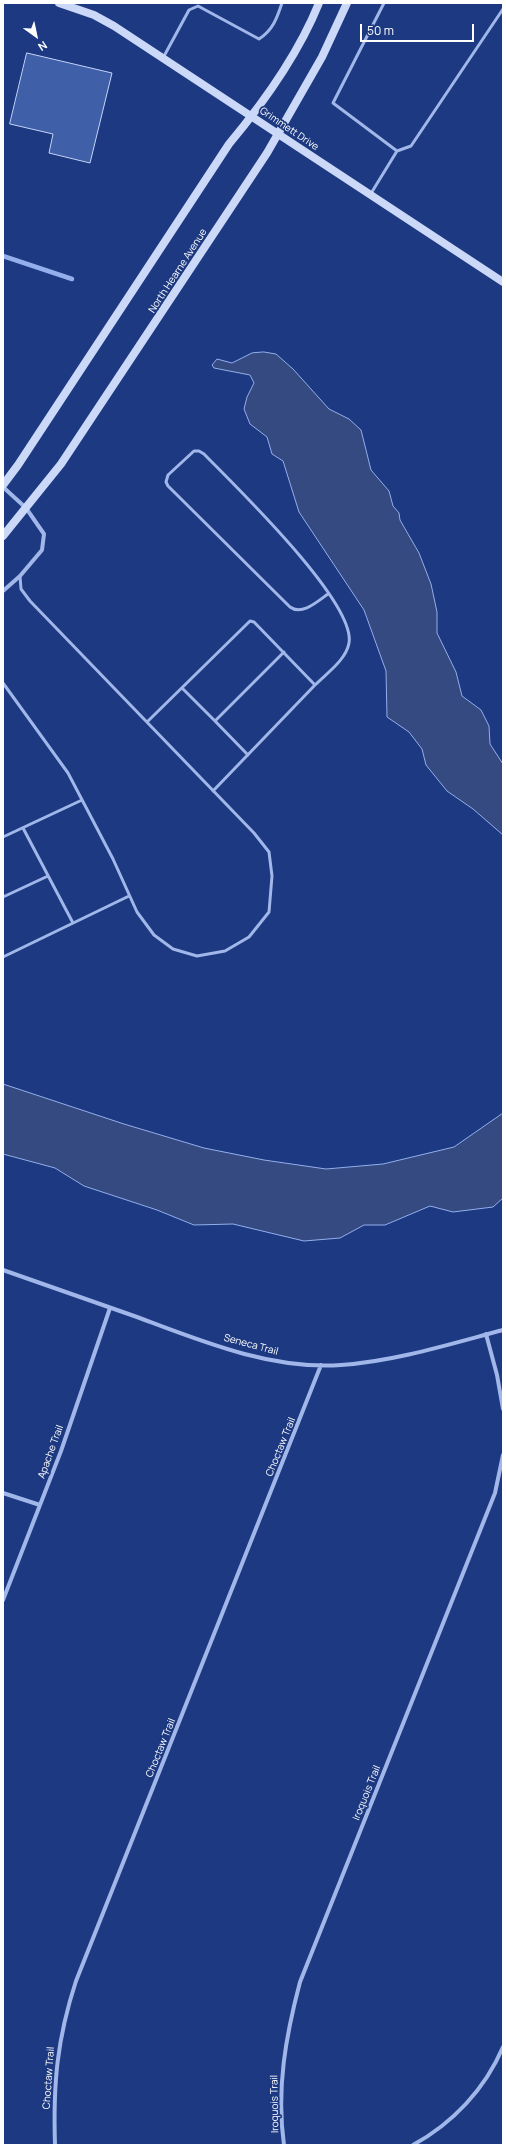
<!DOCTYPE html>
<style>
body{margin:0}
#map{position:relative;width:506px;height:2148px;overflow:hidden;background:#1c3981;font-family:Manrope,sans-serif}
canvas{display:block}
.frame{position:absolute;inset:0;border:4px solid #fff;pointer-events:none}
.north{position:absolute;left:16px;top:16px;width:40px;height:40px;-webkit-text-stroke:3px #1c3981;paint-order:stroke;rotate:147deg;font-size:11px;font-weight:700;line-height:16px;text-align:center;color:#fff}
.north::after{content:'';display:block;margin:auto;width:14px;height:18px;background:#fff;clip-path:polygon(50% 0,100% 100%,50% 72%,0 100%)}
.scale{position:absolute;left:360px;top:24px;width:114px;height:18px;box-sizing:border-box;border:2px solid #fff;border-top:0;padding-left:5px;font-size:12px;line-height:14px;white-space:nowrap;color:#fff;-webkit-text-stroke:3px #1c3981;paint-order:stroke}
</style>
<div id="map">
<canvas width="506" height="2148"></canvas>
<div class="frame"></div>
<div class="north">N</div>
<div class="scale">50 m</div>
</div>
<script>
const ctx = document.querySelector('canvas').getContext('2d');
ctx.lineJoin = 'round';
function paint(path, color) {
  ctx.fillStyle = color;
  ctx.fill(path, 'evenodd');
}
function trace(path, color, width, dash) {
  ctx.strokeStyle = color;
  ctx.lineWidth = width;
  ctx.lineCap = dash ? 'butt' : 'round';
  ctx.setLineDash(dash || []);
  ctx.stroke(path);
}
function write(font, color, halo, rows, align = 'center') {
  ctx.font = font + ' Manrope,sans-serif';
  ctx.lineWidth = 3.5;
  ctx.setLineDash([]);
  ctx.textBaseline = 'middle';
  ctx.strokeStyle = halo;
  ctx.fillStyle = color;
  for (const [text, x, y, turn = 0] of rows) {
    ctx.save();
    ctx.translate(x, y);
    ctx.rotate((+turn || 0) * Math.PI / 180);
    ctx.textAlign = isNaN(turn) ? turn : align;
    if (halo) ctx.strokeText(text, 0, 0);
    ctx.fillText(text, 0, 0);
    ctx.restore();
  }
}
const water = new Path2D(`
 M 264,352 L 276,354 L 293,369 L 329,409 L 349,419 L 361,430 L 371,470 L 389,491 L 393,506 L 399,513 L 400,520 L 419,553 L 431,584 L 437,612 L 437,633 L 456,672 L 462,696 L 481,710 L 489,726 L 490,744 L 503,764 L 503,835 L 473,809 L 447,791 L 426,765 L 422,749 L 409,732 L 387,717 L 386,671 L 364,610 L 299,512 L 283,461 L 272,454 L 267,437 L 250,424 L 244,409 L 247,397 L 254,383 L 250,375 L 214,368 L 212,365 L 217,359 L 232,363 L 252,353 Z
 M 3,1084 L 124,1124 L 204,1148 L 264,1160 L 326,1169 L 383,1164 L 454,1147 L 503,1113 L 503,1198 L 493,1207 L 453,1212 L 430,1206 L 385,1225 L 364,1225 L 340,1238 L 304,1241 L 233,1224 L 194,1225 L 157,1210 L 84,1186 L 55,1168 L 3,1154 Z`);
const stream = new Path2D(`
 M 3,256 L 72,279`);
const building = new Path2D(`
 M 27,53 L 112,73 L 90,163 L 49,153 L 53,134 L 10,124 Z`);
const lane = new Path2D(`
 M 384,3 L 333,103 L 397,151
 M 163,58 L 189,10 L 198,6 L 259,39 C 273,30 277,18 282,3
 M 370,195 L 397,151 L 411,146 L 503,9
 M 3,683 L 68,773 L 113,859 L 137,912 L 154,935 L 173,949 L 197,956 L 225,951 L 249,937 L 269,912 L 272,876 L 269,852 L 254,833 L 30,601 L 21,589 L 20,576
 M 315,685 C 327,673 346,660 349,643 C 356,602 234,485 204,454 L 199,451 L 194,451 L 168,475 L 166,482 L 168,486 L 290,607 C 302,616 318,601 328,594
 M 182,688 L 215,721 L 284,652
 M 215,721 L 248,755
 M 147,722 L 250,621 L 254,622 L 315,685 L 213,791
 M 23,828 L 73,923
 M 3,837 L 82,800
 M 3,897 L 48,876
 M 3,957 L 129,896`);
const street = new Path2D(`
 M 3,487 L 26,508 L 44,534 L 42,550 L 20,576 L 3,591
 M 3,1270 C 48,1286 92,1301 137,1317 C 201,1341 271,1370 341,1365 C 396,1361 450,1344 503,1330
 M 486,1334 L 497,1375 L 503,1409
 M 3,1493 L 40,1505
 M 3,1600 L 61,1451 L 110,1308
 M 55,2145 C 53,2084 57,2039 76,1981 L 321,1365
 M 284,2145 C 276,2089 286,2035 300,1982 L 495,1493 L 503,1455
 M 413,2145 C 453,2123 485,2089 503,2047`);
const secondary = new Path2D(`
 M 59,3 L 94,15 L 114,26 L 503,282
 M 3,485 L 18,465 L 229,144 C 265,101 298,55 319,3
 M 3,536 L 61,464 L 267,153 L 322,57 L 347,3`);
const streetNames = [
 ["Grimmett Drive",289,129,34],
 ["North Hearne Avenue",178,271,-57],
 ["Seneca Trail",251,1345,15],
 ["Choctaw Trail",281,1447,-68],
 ["Apache Trail",51,1452,-70],
 ["Choctaw Trail",161,1748,-68],
 ["Iroquois Trail",367,1793,-68],
 ["Choctaw Trail",49,2078,-86],
 ["Iroquois Trail",275,2104,-91]
];
paint(water, '#354a80');
trace(water, '#94afec', 1);
trace(stream, '#94afec', 4.5);
paint(building, '#405fa9');
trace(building, '#c5d4f7', 1);
trace(lane, '#a1b7ea', 3);
trace(street, '#a1b7ea', 4);
trace(secondary, '#ccd8f7', 8);
write('10px', '#fff', '#1c3981', streetNames);
</script>
